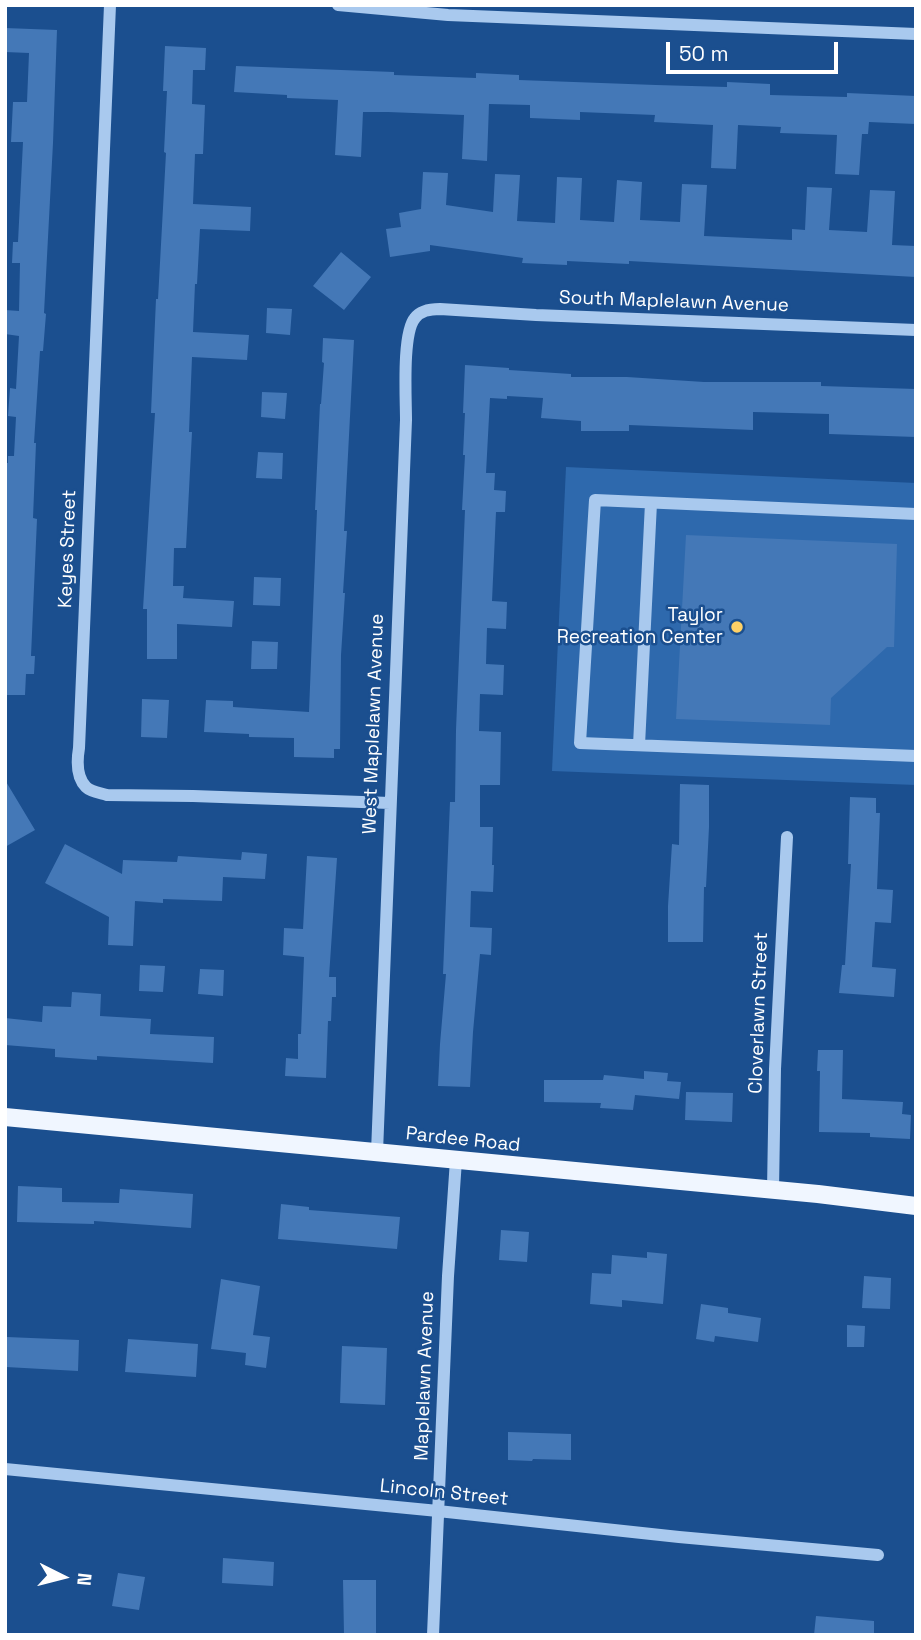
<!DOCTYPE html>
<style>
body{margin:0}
#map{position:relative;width:921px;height:1640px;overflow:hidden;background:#1b4f8f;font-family:"Space Grotesk",sans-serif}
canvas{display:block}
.frame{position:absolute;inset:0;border:7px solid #fff;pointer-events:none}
.north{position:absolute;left:28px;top:1542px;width:70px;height:70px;-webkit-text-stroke:5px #1b4f8f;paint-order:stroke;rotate:96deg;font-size:19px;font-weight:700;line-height:28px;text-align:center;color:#fff}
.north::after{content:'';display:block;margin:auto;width:24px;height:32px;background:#fff;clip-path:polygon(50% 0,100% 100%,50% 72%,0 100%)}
.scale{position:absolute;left:666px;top:42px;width:172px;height:32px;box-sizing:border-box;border:4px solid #fff;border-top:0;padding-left:9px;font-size:21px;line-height:24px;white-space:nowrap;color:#fff;-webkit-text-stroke:5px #1b4f8f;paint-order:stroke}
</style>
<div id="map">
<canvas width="921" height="1640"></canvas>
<div class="frame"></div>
<div class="north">N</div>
<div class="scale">50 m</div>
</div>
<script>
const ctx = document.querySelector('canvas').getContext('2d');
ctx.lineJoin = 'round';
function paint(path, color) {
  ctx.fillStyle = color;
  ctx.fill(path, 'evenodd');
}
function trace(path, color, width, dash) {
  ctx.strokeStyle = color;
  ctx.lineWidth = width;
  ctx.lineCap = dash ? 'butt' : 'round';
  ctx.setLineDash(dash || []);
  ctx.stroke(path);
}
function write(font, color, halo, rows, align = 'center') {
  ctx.font = font + ' "Space Grotesk",sans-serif';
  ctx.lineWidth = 5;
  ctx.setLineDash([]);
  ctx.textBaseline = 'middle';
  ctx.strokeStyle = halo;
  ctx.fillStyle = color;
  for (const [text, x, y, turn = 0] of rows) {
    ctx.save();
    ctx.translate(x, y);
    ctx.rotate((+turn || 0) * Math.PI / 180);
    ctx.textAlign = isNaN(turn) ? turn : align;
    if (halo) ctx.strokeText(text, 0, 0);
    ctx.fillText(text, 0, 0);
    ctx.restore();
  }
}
const green = new Path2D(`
 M 566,467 L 916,483 L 916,785 L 552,771 Z`);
const building = new Path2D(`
 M 5,28 L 57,30 L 53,143 L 44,313 L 46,314 L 43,351 L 40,351 L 34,443 L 36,443 L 33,518 L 37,519 L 31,656 L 35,656 L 34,674 L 26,674 L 25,695 L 5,695 L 5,463 L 8,463 L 8,456 L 14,456 L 16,417 L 8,416 L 10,388 L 16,389 L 19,336 L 5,334 L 5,310 L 19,311 L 20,263 L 12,263 L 13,242 L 18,242 L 23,142 L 11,142 L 13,102 L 27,102 L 29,53 L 5,52 Z
 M 165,46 L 206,48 L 205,70 L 193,70 L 192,104 L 205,105 L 203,154 L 195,154 L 193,204 L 251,207 L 250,231 L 200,229 L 197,284 L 195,284 L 193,332 L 249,335 L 247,360 L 192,357 L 189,432 L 192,432 L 186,548 L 174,548 L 173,586 L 184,586 L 183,598 L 234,601 L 232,627 L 177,624 L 177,659 L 147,659 L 147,609 L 143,609 L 155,413 L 151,413 L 156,299 L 158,299 L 166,153 L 164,152 L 167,91 L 163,91 Z
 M 236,66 L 394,72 L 394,75 L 476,78 L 476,73 L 519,75 L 519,80 L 656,85 L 727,87 L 727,82 L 770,84 L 770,95 L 847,97 L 847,93 L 916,96 L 916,124 L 869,122 L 868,134 L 862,134 L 859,175 L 835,174 L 837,135 L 780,133 L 781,127 L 738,125 L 736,169 L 711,168 L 713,125 L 654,122 L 655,115 L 580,112 L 580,120 L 530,118 L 530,105 L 489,104 L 487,161 L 462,159 L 464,115 L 388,112 L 363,112 L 361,157 L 335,155 L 338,100 L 287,98 L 287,95 L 234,92 Z
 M 423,172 L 448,173 L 446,205 L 493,212 L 495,174 L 520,175 L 517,221 L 555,223 L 557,177 L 582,178 L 580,220 L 614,222 L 617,180 L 642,182 L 640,220 L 680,222 L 682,184 L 707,185 L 704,236 L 792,240 L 792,229 L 805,230 L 807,187 L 832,188 L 829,230 L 867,232 L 870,190 L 895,191 L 892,245 L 916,246 L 916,277 L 629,261 L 629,264 L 567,261 L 567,265 L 522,263 L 523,258 L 430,245 L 430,251 L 390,257 L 386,229 L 401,227 L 399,213 L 421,209 Z
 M 341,252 L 371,277 L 344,310 L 313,286 Z
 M 267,308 L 292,309 L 290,335 L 266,333 Z
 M 323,338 L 354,340 L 344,531 L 347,531 L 343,593 L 345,593 L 341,655 L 340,749 L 334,749 L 334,758 L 294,757 L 294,738 L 249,737 L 249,734 L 204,732 L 206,700 L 233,701 L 233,707 L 309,712 L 317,510 L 315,510 L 320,404 L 321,404 L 324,363 L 322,362 Z
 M 465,365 L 509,368 L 509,370 L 571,374 L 571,377 L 627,377 L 704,382 L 821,382 L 821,386 L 916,389 L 916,437 L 829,434 L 829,414 L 753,412 L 753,430 L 629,425 L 629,431 L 581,431 L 581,421 L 541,418 L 543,398 L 507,396 L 507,399 L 490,398 L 486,473 L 495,473 L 494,490 L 506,491 L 505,512 L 496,512 L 492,601 L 507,602 L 506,629 L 487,628 L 486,664 L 504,665 L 503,695 L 480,694 L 479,731 L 501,732 L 500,785 L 480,785 L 480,827 L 493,827 L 492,865 L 494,865 L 493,892 L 471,891 L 470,927 L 492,928 L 491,955 L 480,954 L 473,1032 L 470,1087 L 438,1086 L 440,1044 L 446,974 L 443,974 L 450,802 L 455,802 L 456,730 L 465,510 L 462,510 L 465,455 L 463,455 L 465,413 L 463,413 Z
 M 262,392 L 287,393 L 285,419 L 261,417 Z
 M 258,452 L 283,453 L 282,479 L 256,478 Z
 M 686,535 L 897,544 L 894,647 L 887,647 L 831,698 L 830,725 L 676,719 Z
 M 254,577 L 281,578 L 280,606 L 253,605 Z
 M 252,641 L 278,642 L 277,669 L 251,669 Z
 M 142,699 L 169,700 L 167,738 L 141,737 Z
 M 5,780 L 35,830 L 5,847 Z
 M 680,784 L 709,785 L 709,827 L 706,887 L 704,887 L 703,942 L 668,942 L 668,906 L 672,844 L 679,845 Z
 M 850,797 L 876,798 L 876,813 L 880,813 L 877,889 L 893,890 L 891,923 L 875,922 L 872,967 L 896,969 L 894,997 L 839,993 L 842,965 L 845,965 L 851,864 L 848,864 Z
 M 65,844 L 122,874 L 123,860 L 177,862 L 178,856 L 241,860 L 242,852 L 267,854 L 265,879 L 223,877 L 222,901 L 163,899 L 163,903 L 135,901 L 133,946 L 108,945 L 109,917 L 45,883 Z
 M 307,856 L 337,858 L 329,977 L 336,977 L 336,997 L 332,997 L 331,1021 L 328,1021 L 326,1078 L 285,1076 L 286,1058 L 298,1059 L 298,1034 L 301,1034 L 304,957 L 283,955 L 284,928 L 303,929 Z
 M 140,965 L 165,966 L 163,992 L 139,991 Z
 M 200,969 L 224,970 L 223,996 L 198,994 Z
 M 72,992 L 101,994 L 100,1016 L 151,1019 L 150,1034 L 214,1037 L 213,1063 L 97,1056 L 97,1060 L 55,1057 L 55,1049 L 5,1045 L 5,1018 L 42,1022 L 43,1006 L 71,1007 Z
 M 818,1050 L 843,1050 L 842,1099 L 903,1102 L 902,1114 L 911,1115 L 910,1139 L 870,1137 L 870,1133 L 819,1132 L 820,1071 L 817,1071 Z
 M 644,1071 L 668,1073 L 667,1081 L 681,1082 L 679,1099 L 635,1095 L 633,1110 L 600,1108 L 601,1103 L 544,1102 L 544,1080 L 603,1080 L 604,1075 L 644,1079 Z
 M 686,1092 L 733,1093 L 732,1122 L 685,1120 Z
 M 18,1186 L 62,1188 L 62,1202 L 119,1203 L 120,1189 L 193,1194 L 191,1228 L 94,1221 L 94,1224 L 17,1222 Z
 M 281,1204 L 309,1207 L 309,1210 L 400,1217 L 397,1249 L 278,1239 Z
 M 501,1230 L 529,1232 L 527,1262 L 499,1260 Z
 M 647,1252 L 667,1254 L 663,1304 L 622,1300 L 622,1307 L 590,1304 L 592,1273 L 611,1274 L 612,1255 L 647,1258 Z
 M 864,1276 L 891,1278 L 890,1309 L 862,1308 Z
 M 221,1279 L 260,1286 L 253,1335 L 270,1337 L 266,1368 L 245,1365 L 246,1353 L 211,1349 Z
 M 701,1304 L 728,1308 L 728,1313 L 761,1318 L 758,1342 L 715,1336 L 714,1342 L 696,1339 Z
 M 847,1325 L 865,1326 L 864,1347 L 847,1347 Z
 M 7,1337 L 79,1340 L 78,1371 L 6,1367 Z
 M 128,1339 L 198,1344 L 196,1377 L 125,1372 Z
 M 342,1346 L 387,1348 L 385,1405 L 340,1403 Z
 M 508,1432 L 571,1434 L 571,1460 L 533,1459 L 532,1461 L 508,1460 Z
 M 223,1558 L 274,1562 L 273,1586 L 222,1583 Z
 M 118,1573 L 145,1577 L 139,1610 L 112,1606 Z
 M 343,1580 L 376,1580 L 376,1635 L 344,1635 Z
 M 816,1616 L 874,1621 L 874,1635 L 814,1635 Z`);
const minor = new Path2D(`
 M 110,5 L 79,748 C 77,760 76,777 86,787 C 91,792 101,793 107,795 L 193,796 L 390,803
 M 338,5 L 448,15 L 916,34
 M 916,514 L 595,500 L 580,743 L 916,756
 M 639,745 L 651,503
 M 377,1152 L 406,420 C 406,398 402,333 415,318 C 420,311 431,309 440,309 L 536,315 L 916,330
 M 773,1190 L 775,1069 L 787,837
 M 5,1469 L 438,1511 L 679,1537 L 878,1555
 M 433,1635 L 448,1276 L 456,1160`);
const major = new Path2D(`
 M 5,1117 L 818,1194 L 916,1206`);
const markers = [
 [737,627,7,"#ffd166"]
];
const streetNames = [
 ["South Maplelawn Avenue",674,302,2],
 ["Keyes Street",68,549,-88],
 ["West Maplelawn Avenue",374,724,-88],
 ["Cloverlawn Street",759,1013,-88],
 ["Pardee Road",463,1140,6],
 ["Maplelawn Avenue",425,1376,-88],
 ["Lincoln Street",444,1493,6]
];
const poiNames = [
 ["Taylor",723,616],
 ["Recreation Center",723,638]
];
paint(green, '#2e69ad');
paint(building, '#4478b7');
trace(minor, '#a9c9ee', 12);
trace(major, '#f0f6ff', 18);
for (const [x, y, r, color] of markers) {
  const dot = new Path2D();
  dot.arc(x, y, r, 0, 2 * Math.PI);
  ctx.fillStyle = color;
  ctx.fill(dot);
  trace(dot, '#1b4f8f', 2.5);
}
write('19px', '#fff', '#1b4f8f', streetNames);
write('19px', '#fff', '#1b4f8f', poiNames, 'right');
</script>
